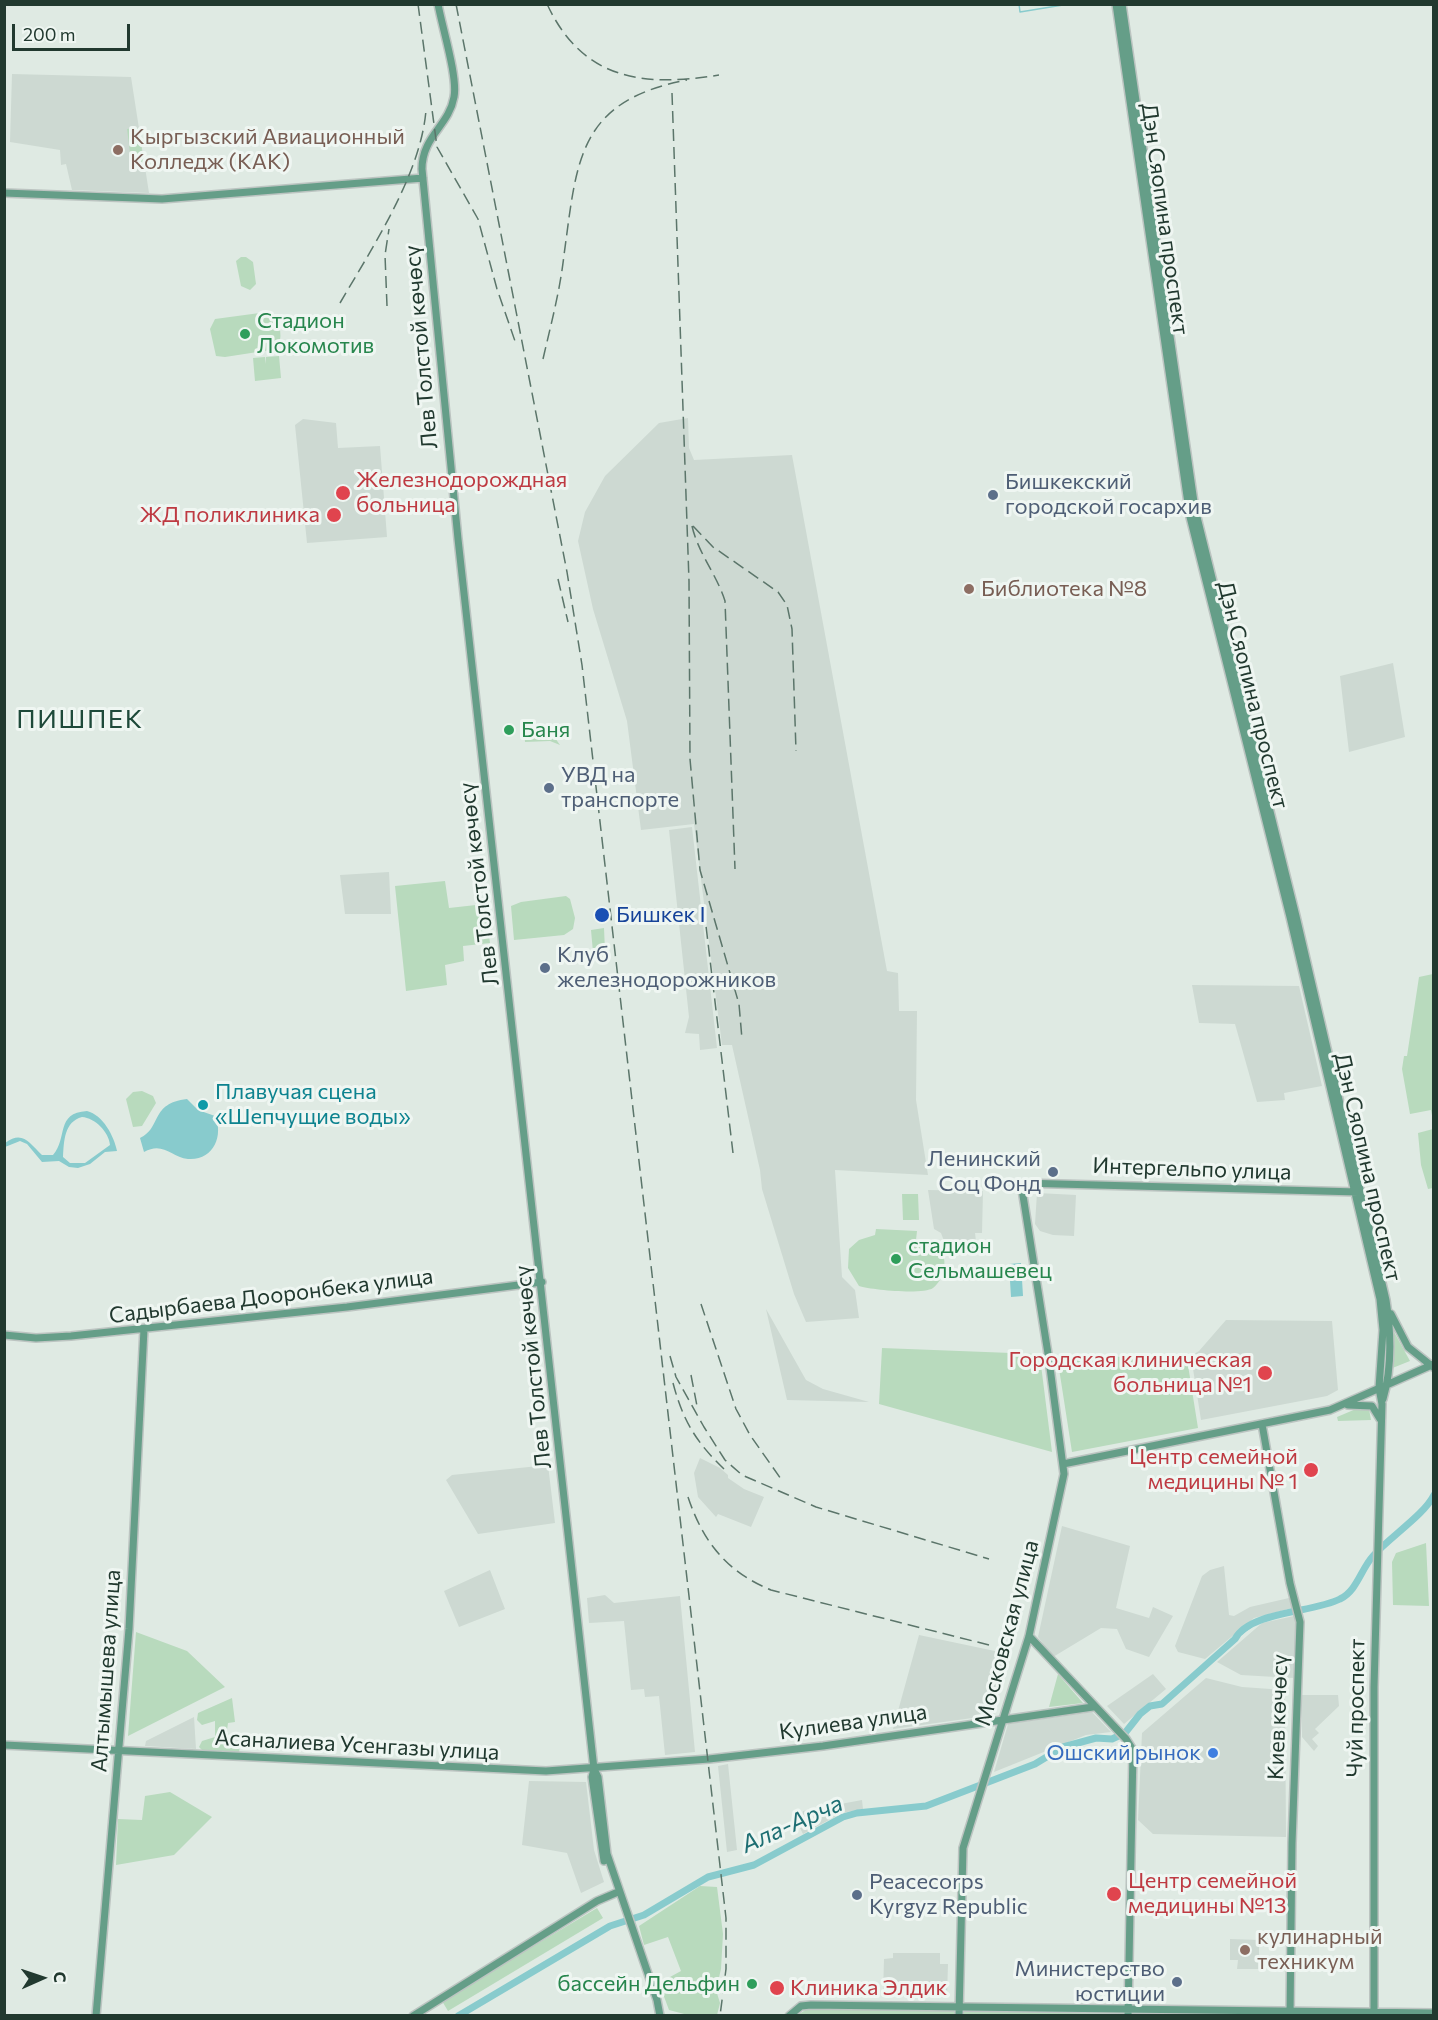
<!DOCTYPE html>
<meta charset="utf-8">
<style>
body{margin:0}
#map{position:relative;width:1438px;height:2020px;overflow:hidden;background:#dfeae3;font-family:Commissioner,sans-serif}
canvas{display:block}
.frame{position:absolute;inset:0;border:6px solid #21392f;pointer-events:none}
.north{position:absolute;left:12px;top:1948px;width:60px;height:60px;-webkit-text-stroke:4px #eff6f2;paint-order:stroke;rotate:87deg;font-size:16px;font-weight:700;line-height:24px;text-align:center;color:#21392f}
.north::after{content:'';display:block;margin:auto;width:21px;height:27px;background:#21392f;clip-path:polygon(50% 0,100% 100%,50% 72%,0 100%)}
.scale{position:absolute;left:12px;top:24px;width:118px;height:27px;box-sizing:border-box;border:3px solid #21392f;border-top:0;padding-left:8px;font-size:18px;line-height:21px;white-space:nowrap;color:#21392f;-webkit-text-stroke:4px #eff6f2;paint-order:stroke}
</style>
<div id="map">
<canvas width="1438" height="2020"></canvas>
<div class="frame"></div>
<div class="north">С</div>
<div class="scale">200 m</div>
</div>
<script>
const ctx = document.querySelector('canvas').getContext('2d');
ctx.lineJoin = 'round';
function paint(path, color) {
  ctx.fillStyle = color;
  ctx.fill(path, 'evenodd');
}
function trace(path, color, width, dash) {
  ctx.strokeStyle = color;
  ctx.lineWidth = width;
  ctx.lineCap = dash ? 'butt' : 'round';
  ctx.setLineDash(dash || []);
  ctx.stroke(path);
}
function write(font, color, halo, rows, align = 'center') {
  ctx.font = font + ' Commissioner,sans-serif';
  ctx.lineWidth = 6;
  ctx.setLineDash([]);
  ctx.textBaseline = 'middle';
  ctx.strokeStyle = halo;
  ctx.fillStyle = color;
  for (const [text, x, y, turn = 0] of rows) {
    ctx.save();
    ctx.translate(x, y);
    ctx.rotate((+turn || 0) * Math.PI / 180);
    ctx.textAlign = isNaN(turn) ? turn : align;
    if (halo) ctx.strokeText(text, 0, 0);
    ctx.fillText(text, 0, 0);
    ctx.restore();
  }
}
const built = new Path2D(`
 M 12,74 L 131,77 L 149,193 L 72,190 L 66,164 L 61,165 L 60,150 L 10,142 Z
 M 688,418 L 689,448 L 694,460 L 792,455 L 887,971 L 898,973 L 899,1011 L 917,1011 L 916,1100 L 928,1175 L 835,1170 L 842,1277 L 855,1290 L 859,1318 L 806,1322 L 794,1294 L 762,1189 L 760,1170 L 732,1045 L 722,1045 L 694,824 L 641,830 L 627,721 L 593,609 L 578,541 L 585,512 L 605,476 L 659,423 Z
 M 303,419 L 336,423 L 338,448 L 380,446 L 387,537 L 307,543 L 295,425 Z
 M 1393,663 L 1405,737 L 1349,752 L 1340,676 Z
 M 692,827 L 717,1048 L 700,1050 L 699,1034 L 685,1033 L 689,1017 L 669,830 Z
 M 389,872 L 391,914 L 345,914 L 340,875 Z
 M 1192,985 L 1299,986 L 1322,1086 L 1284,1093 L 1285,1100 L 1257,1102 L 1235,1024 L 1199,1023 Z
 M 928,1190 L 983,1191 L 982,1233 L 975,1233 L 977,1250 L 947,1249 L 941,1233 L 934,1229 Z
 M 1037,1193 L 1076,1195 L 1074,1236 L 1053,1235 L 1040,1231 L 1035,1224 Z
 M 766,1309 L 806,1380 L 823,1389 L 869,1402 L 787,1400 Z
 M 1226,1320 L 1332,1321 L 1338,1390 L 1327,1396 L 1201,1420 L 1191,1356 L 1199,1351 Z
 M 700,1458 L 720,1468 L 728,1475 L 728,1478 L 744,1489 L 764,1497 L 751,1527 L 718,1514 L 716,1517 L 698,1497 L 694,1473 Z
 M 548,1465 L 555,1523 L 478,1534 L 446,1480 L 452,1475 Z
 M 1062,1526 L 1130,1546 L 1116,1608 L 1149,1618 L 1153,1607 L 1173,1616 L 1149,1657 L 1126,1649 L 1117,1629 L 1101,1628 L 1053,1657 L 1038,1637 Z
 M 1224,1566 L 1229,1615 L 1234,1616 L 1250,1607 L 1289,1598 L 1292,1608 L 1254,1618 L 1205,1659 L 1178,1652 L 1175,1646 L 1202,1576 L 1210,1570 Z
 M 490,1570 L 505,1609 L 459,1627 L 444,1591 Z
 M 605,1595 L 614,1603 L 680,1596 L 695,1752 L 665,1755 L 659,1696 L 645,1697 L 644,1689 L 631,1690 L 624,1621 L 589,1623 L 587,1598 Z
 M 1294,1616 L 1296,1626 L 1293,1678 L 1241,1675 L 1217,1662 L 1262,1623 Z
 M 919,1635 L 1009,1654 L 994,1715 L 893,1729 Z
 M 1153,1674 L 1166,1689 L 1124,1724 L 1107,1706 Z
 M 1206,1678 L 1242,1687 L 1285,1690 L 1286,1837 L 1153,1834 L 1138,1820 L 1142,1733 Z
 M 1302,1695 L 1338,1695 L 1339,1706 L 1315,1729 L 1319,1733 L 1312,1739 L 1318,1746 L 1314,1751 L 1302,1737 Z
 M 1092,1712 L 1111,1732 L 1086,1735 L 994,1772 L 1008,1724 Z
 M 194,1717 L 196,1749 L 145,1746 L 146,1741 Z
 M 728,1764 L 737,1850 L 727,1852 L 718,1766 Z
 M 529,1781 L 586,1782 L 594,1850 L 604,1882 L 581,1893 L 567,1853 L 522,1845 Z
 M 862,1800 L 863,1809 L 842,1813 L 803,1834 L 800,1828 L 803,1811 Z
 M 1230,1939 L 1259,1940 L 1259,1969 L 1237,1969 L 1238,1960 L 1230,1960 Z
 M 893,1953 L 940,1953 L 940,1964 L 948,1964 L 947,1996 L 883,1995 L 884,1959 L 893,1958 Z`);
const green = new Path2D(`
 M 139,128 L 144,167 L 132,168 L 127,129 Z
 M 241,257 L 246,257 L 253,262 L 256,284 L 250,290 L 241,286 L 236,261 Z
 M 267,312 L 273,314 C 281,322 283,340 277,349 L 225,357 L 216,356 L 210,329 L 215,319 Z
 M 279,356 L 281,378 L 255,381 L 253,358 L 265,357 L 266,364 L 266,357 Z
 M 524,728 L 548,728 L 560,745 L 550,741 L 525,742 Z
 M 445,881 L 449,908 L 485,904 L 490,943 L 463,946 L 464,961 L 445,965 L 447,985 L 406,991 L 395,886 Z
 M 566,896 L 570,899 L 575,918 L 573,929 L 564,935 L 514,940 L 511,906 L 521,902 Z
 M 604,928 L 605,951 L 593,952 L 591,930 Z
 M 1433,974 L 1434,974 L 1433,1121 L 1431,1110 L 1410,1114 L 1402,1069 L 1404,1056 L 1407,1056 L 1419,977 Z
 M 142,1091 L 153,1096 L 156,1103 L 142,1126 L 133,1127 L 126,1099 L 133,1092 Z
 M 1433,1129 L 1433,1188 L 1428,1189 L 1421,1165 L 1418,1133 Z
 M 902,1194 L 918,1194 L 919,1220 L 903,1220 Z
 M 876,1229 L 917,1231 L 916,1240 C 924,1240 932,1240 938,1246 C 949,1257 945,1279 933,1288 C 923,1295 872,1290 859,1286 L 848,1268 L 849,1249 L 859,1240 L 875,1235 Z
 M 1393,1330 L 1410,1361 L 1390,1369 L 1393,1331 Z
 M 882,1348 L 1037,1354 L 1041,1365 L 1052,1452 L 879,1404 Z
 M 1063,1355 L 1187,1359 L 1198,1428 L 1072,1452 L 1058,1362 Z
 M 1363,1406 L 1369,1409 L 1371,1420 L 1338,1421 L 1337,1417 Z
 M 1426,1543 L 1429,1606 L 1393,1605 L 1392,1562 L 1396,1553 Z
 M 136,1632 L 187,1651 L 225,1687 L 128,1736 Z
 M 1058,1674 L 1083,1703 L 1049,1707 Z
 M 232,1698 L 235,1722 L 228,1723 L 227,1730 L 233,1745 L 241,1741 L 239,1752 L 202,1750 L 199,1747 L 202,1741 L 215,1737 L 215,1721 L 202,1725 L 197,1720 L 198,1713 Z
 M 170,1792 L 212,1817 L 174,1855 L 116,1865 L 118,1819 L 142,1820 L 145,1796 Z
 M 700,1886 L 717,1887 L 723,1934 L 721,1969 L 716,1990 L 720,2003 L 717,2015 L 688,2015 L 669,2010 L 659,1983 L 681,1971 L 668,1937 L 644,1945 L 639,1926 Z
 M 597,1908 L 603,1918 L 448,2011 L 442,2001 Z
 M 809,2008 L 956,2011 L 956,2016 L 797,2015 Z
 M 963,2011 L 1124,2014 L 1124,2015 L 963,2016 Z`);
const water = new Path2D(`
 M 187,1099 L 198,1110 L 215,1116 C 224,1136 213,1161 188,1159 C 171,1157 163,1141 144,1152 L 140,1138 C 162,1128 150,1103 187,1099 Z
 M 87,1111 C 103,1115 114,1136 117,1151 L 105,1152 L 90,1164 L 78,1168 L 69,1167 L 59,1161 L 42,1162 L 27,1144 L 20,1141 L 5,1147 L 5,1143 C 23,1130 29,1143 42,1155 L 53,1155 C 68,1138 55,1113 87,1111 ZM 82,1117 C 95,1118 109,1132 110,1145 L 85,1163 L 70,1163 L 63,1157 C 64,1141 64,1122 82,1117 Z
 M 1021,1263 L 1023,1296 L 1011,1297 L 1009,1264 Z`);
const stream = new Path2D(`
 M 1019,4 L 1020,12 L 1069,4
 M 1235,1639 L 1254,1625`);
const river = new Path2D(`
 M 458,2016 L 610,1926 L 644,1915 L 708,1877 L 754,1865 L 843,1817 L 857,1813 L 926,1806 L 1035,1764 L 1063,1747 L 1096,1738 L 1112,1739 L 1125,1733 L 1140,1714 L 1150,1706 L 1162,1704 L 1235,1639 C 1250,1611 1313,1613 1340,1599 C 1357,1591 1361,1569 1373,1556 C 1391,1536 1424,1515 1434,1495`);
const major = new Path2D(`
 M 438,4 C 442,27 458,77 454,97 C 449,126 422,136 422,169 L 458,539 L 594,1769 L 598,1777 L 607,1854 L 657,2000 L 660,2016
 M 1116,4 L 1190,517 L 1290,917 L 1380,1299 L 1383,1330 L 1379,1388 L 1382,1404 L 1374,1687 L 1374,2016
 M 1122,4 L 1195,509 L 1296,916 L 1386,1300 C 1391,1332 1392,1368 1383,1399
 M 4,193 L 162,199 L 423,178
 M 1391,1314 L 1408,1347 L 1433,1367
 M 4,1335 L 36,1338 L 71,1336 L 347,1307 L 542,1282
 M 1348,1405 L 1372,1406 L 1380,1419
 M 1262,1424 L 1290,1583 L 1300,1622 L 1292,1843 L 1290,2016
 M 1063,1464 L 1330,1410 L 1434,1364
 M 1029,1636 L 1126,1739 L 1133,1750 L 1128,2016
 M 4,1745 L 546,1771 L 709,1759 L 823,1746 L 1093,1707
 M 594,1769 L 592,1777 L 604,1861
 M 96,2016 L 129,1629 L 144,1329
 M 413,2016 L 597,1901 L 618,1892
 M 789,2016 L 801,2006 L 811,2005 L 1434,2013
 M 959,2016 L 963,1848 L 1029,1636 L 1064,1474 L 1049,1360 L 1021,1183 L 1358,1192`);
const rail = new Path2D(`
 M 418,4 L 437,147 L 478,219 L 497,289 L 516,344
 M 456,4 L 567,572 L 582,665 L 726,1918 L 726,1969 L 720,2016
 M 547,4 C 583,81 644,87 719,75
 M 672,93 L 689,581 L 690,759 L 700,870 L 739,1004 L 742,1039
 M 340,303 C 372,248 421,174 426,110
 M 387,306 L 385,255 L 389,229
 M 543,359 C 551,324 560,291 564,255 C 577,161 577,101 687,80
 M 692,526 C 698,553 717,575 725,601 L 735,869
 M 693,526 L 713,547 L 778,592 L 787,605 L 792,629 L 796,751
 M 558,579 L 568,622
 M 704,909 L 733,1153
 M 701,1304 L 736,1409 L 750,1435 L 781,1479
 M 670,1356 L 676,1377 L 704,1427 L 725,1460 L 742,1475 L 816,1507 L 989,1559
 M 691,1375 L 697,1406
 M 673,1383 C 683,1421 696,1442 724,1469
 M 688,1497 C 703,1542 727,1572 771,1590 L 989,1645`);
const markers = [
 [118,150,6,"#8d6e63"],
 [245,334,6,"#2e9e5b"],
 [343,493,8,"#e0444e"],
 [993,495,6,"#5c6f8a"],
 [334,515,8,"#e0444e"],
 [969,589,6,"#8d6e63"],
 [509,730,6,"#2e9e5b"],
 [549,788,6,"#5c6f8a"],
 [602,915,8,"#1a4fb4"],
 [545,968,6,"#5c6f8a"],
 [203,1105,6,"#0f9aa8"],
 [1053,1172,6,"#5c6f8a"],
 [896,1259,6,"#2e9e5b"],
 [1265,1373,8,"#e0444e"],
 [1311,1470,8,"#e0444e"],
 [1213,1753,6,"#3f7fe0"],
 [1114,1894,8,"#e0444e"],
 [857,1895,6,"#5c6f8a"],
 [1245,1950,6,"#8d6e63"],
 [1177,1982,6,"#5c6f8a"],
 [752,1984,6,"#2e9e5b"],
 [777,1988,8,"#e0444e"]
];
const educationNames = [
 ["Кыргызский Авиационный",130,137],
 ["Колледж (КАК)",130,162],
 ["Библиотека №8",981,589],
 ["кулинарный",1257,1937],
 ["техникум",1257,1962]
];
const streetNames = [
 ["Дэн Сяопина проспект",1165,219,82],
 ["Лев Толстой көчөсү",421,347,-95],
 ["Дэн Сяопина проспект",1253,695,76],
 ["Лев Толстой көчөсү",479,884,-97],
 ["Дэн Сяопина проспект",1368,1167,77],
 ["Интергельпо улица",1192,1169,2],
 ["Садырбаева Дооронбека улица",271,1296,-7],
 ["Лев Толстой көчөсү",533,1367,-96],
 ["Московская улица",1007,1633,-75],
 ["Алтымышева улица",106,1671,-86],
 ["Чуй проспект",1356,1708,-89],
 ["Киев көчөсү",1278,1717,-88],
 ["Кулиева улица",853,1722,-8],
 ["Асаналиева Усенгазы улица",357,1745,3]
];
const leisureNames = [
 ["Стадион",257,321],
 ["Локомотив",257,346],
 ["Баня",521,730],
 ["стадион",908,1246],
 ["Сельмашевец",908,1271],
 ["бассейн Дельфин",740,1984,"right"]
];
const healthNames = [
 ["Железнодорождная",356,480],
 ["больница",356,505],
 ["ЖД поликлиника",320,515,"right"],
 ["Городская клиническая",1252,1360,"right"],
 ["больница №1",1252,1385,"right"],
 ["Центр семейной",1298,1457,"right"],
 ["медицины № 1",1298,1482,"right"],
 ["Центр семейной",1128,1881],
 ["медицины №13",1128,1906],
 ["Клиника Элдик",790,1988]
];
const serviceNames = [
 ["Бишкекский",1005,482],
 ["городской госархив",1005,507],
 ["УВД на",561,775],
 ["транспорте",561,800],
 ["Клуб",557,955],
 ["железнодорожников",557,980],
 ["Ленинский",1041,1159,"right"],
 ["Соц Фонд",1041,1184,"right"],
 ["Peacecorps",869,1882],
 ["Kyrgyz Republic",869,1907],
 ["Министерство",1165,1969,"right"],
 ["юстиции",1165,1994,"right"]
];
const transitNames = [
 ["Бишкек I",616,915]
];
const cultureNames = [
 ["Плавучая сцена",215,1092],
 ["«Шепчущие воды»",215,1117]
];
const shopNames = [
 ["Ошский рынок",1201,1753]
];
const waterNames = [
 ["Ала-Арча",792,1824,-24]
];
const quarterNames = [
 ["ПИШПЕК",80,719]
];
paint(built, '#cdd9d2');
paint(green, '#b8dabd');
paint(water, '#88cbcd');
trace(stream, '#88cbcd', 1.5);
trace(river, '#88cbcd', 7);
trace(major, '#bcc4c1', 10);
trace(major, '#659e88', 7);
trace(rail, '#5b756a', 1.5, [12, 6]);
for (const [x, y, r, color] of markers) {
  const dot = new Path2D();
  dot.arc(x, y, r, 0, 2 * Math.PI);
  ctx.fillStyle = color;
  ctx.fill(dot);
  trace(dot, '#eff6f2', 2);
}
write('22px', '#785e54', '#eff6f2', educationNames, 'left');
write('22px', '#21392f', '#eff6f2', streetNames);
write('22px', '#27864d', '#eff6f2', leisureNames, 'left');
write('22px', '#be3a42', '#eff6f2', healthNames, 'left');
write('22px', '#4e5e75', '#eff6f2', serviceNames, 'left');
write('22px', '#164399', '#eff6f2', transitNames, 'left');
write('22px', '#0d838f', '#eff6f2', cultureNames, 'left');
write('22px', '#366cbe', '#eff6f2', shopNames, 'right');
write('italic 24px', '#1d6e72', '#eff6f2', waterNames);
ctx.letterSpacing = '1.5px';
write('26px', '#1e4a3a', '#eff6f2', quarterNames);
ctx.letterSpacing = '0px';
</script>
